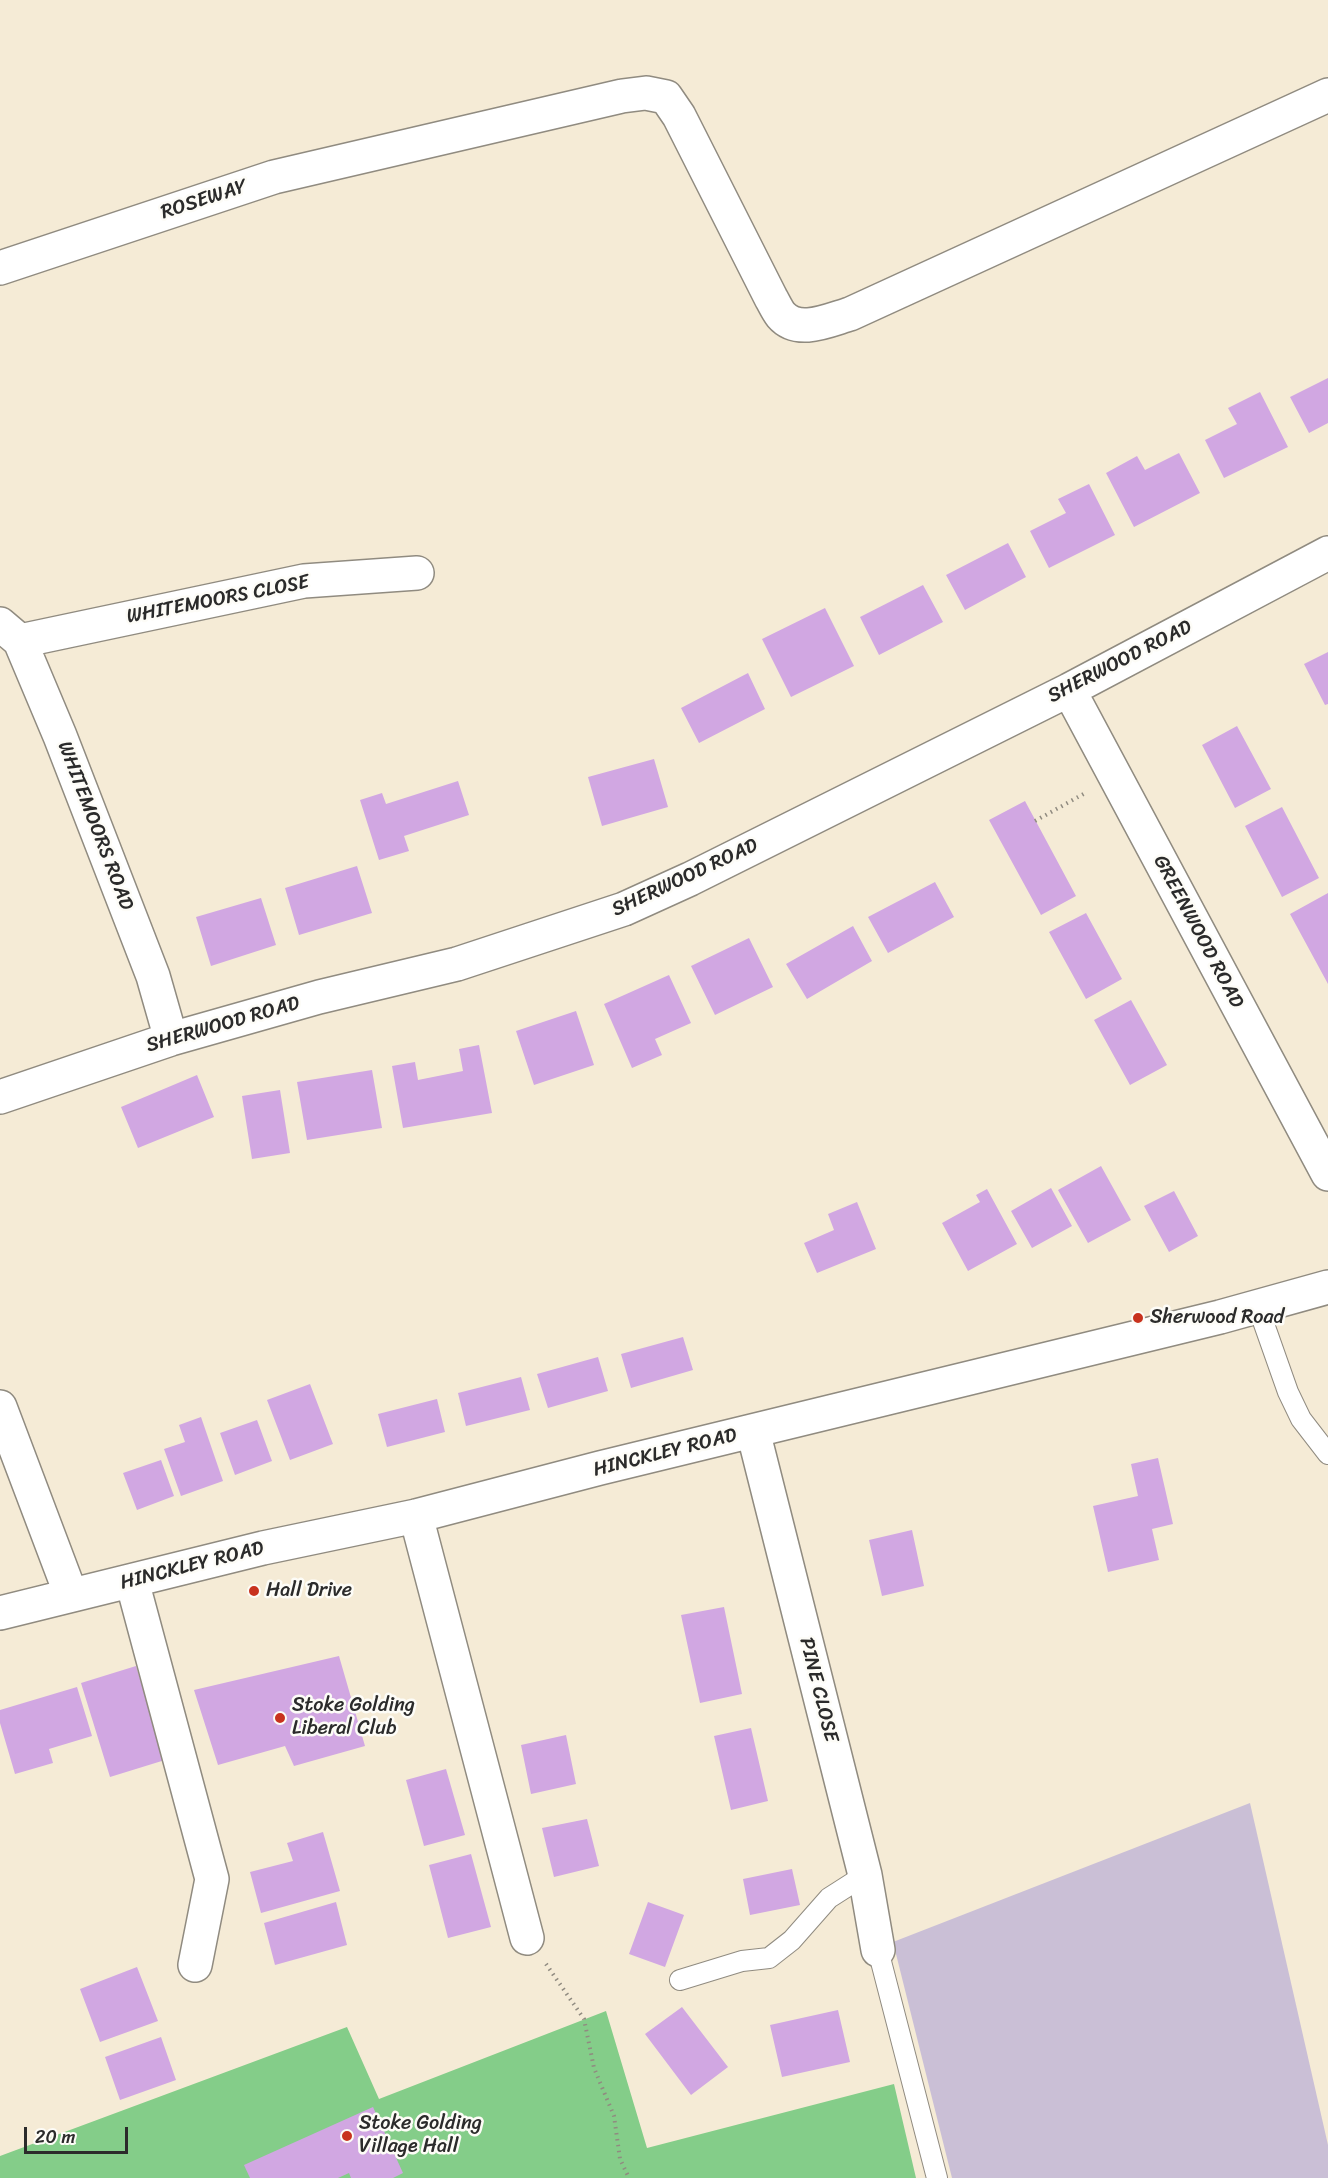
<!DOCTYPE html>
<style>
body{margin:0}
#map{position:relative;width:1328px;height:2178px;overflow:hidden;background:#f5ebd6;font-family:Sriracha,sans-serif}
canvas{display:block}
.scale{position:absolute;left:24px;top:2127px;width:104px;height:27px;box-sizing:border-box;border:3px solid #2b2b2b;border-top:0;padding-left:8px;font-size:18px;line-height:21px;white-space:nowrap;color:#2b2b2b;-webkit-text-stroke:4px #fdfcf7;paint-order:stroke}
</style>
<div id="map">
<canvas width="1328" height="2178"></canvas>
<div class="scale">20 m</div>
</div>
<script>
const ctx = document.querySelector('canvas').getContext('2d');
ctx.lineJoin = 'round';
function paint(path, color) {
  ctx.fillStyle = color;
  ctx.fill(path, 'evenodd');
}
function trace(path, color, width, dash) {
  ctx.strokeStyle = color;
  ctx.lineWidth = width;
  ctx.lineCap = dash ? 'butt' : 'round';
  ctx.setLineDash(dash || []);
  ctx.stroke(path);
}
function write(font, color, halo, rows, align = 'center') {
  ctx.font = font + ' Sriracha,sans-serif';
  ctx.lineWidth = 5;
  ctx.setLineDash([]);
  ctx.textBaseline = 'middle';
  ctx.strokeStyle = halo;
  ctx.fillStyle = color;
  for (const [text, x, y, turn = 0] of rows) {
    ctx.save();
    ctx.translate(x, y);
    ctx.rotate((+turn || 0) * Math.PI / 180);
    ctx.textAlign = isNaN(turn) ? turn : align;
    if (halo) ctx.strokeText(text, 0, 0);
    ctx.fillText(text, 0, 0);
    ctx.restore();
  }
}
const industrial = new Path2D(`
 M 1250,1803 L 1328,2145 L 1328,2178 L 952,2178 L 893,1942 Z`);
const green = new Path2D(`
 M 606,2011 L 647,2148 L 894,2084 L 916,2178 L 0,2178 L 0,2156 L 347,2027 L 379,2099 Z`);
const building = new Path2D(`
 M 1328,378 L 1328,423 L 1309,433 L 1290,397 Z
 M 1260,392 L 1288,447 L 1224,478 L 1205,440 L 1237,424 L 1228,408 Z
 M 1179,453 L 1200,493 L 1134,527 L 1106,473 L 1137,456 L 1145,470 Z
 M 1089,484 L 1115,535 L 1049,568 L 1030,531 L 1066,513 L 1058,499 Z
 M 1008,543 L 1026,577 L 965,610 L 946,575 Z
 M 923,585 L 943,622 L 879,655 L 860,617 Z
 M 825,608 L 854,666 L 791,697 L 762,639 Z
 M 1328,652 L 1328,704 L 1325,705 L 1304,664 Z
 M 748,673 L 765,709 L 699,743 L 681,708 Z
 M 1237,726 L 1271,789 L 1235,808 L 1202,745 Z
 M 654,759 L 668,807 L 602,826 L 588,777 Z
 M 458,781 L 469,815 L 404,836 L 409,851 L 379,860 L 360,800 L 382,793 L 386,804 Z
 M 1025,801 L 1076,896 L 1041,915 L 989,820 Z
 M 1282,807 L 1319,878 L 1282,897 L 1245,826 Z
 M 357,866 L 372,913 L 299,935 L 285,888 Z
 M 935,882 L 954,917 L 888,953 L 868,917 Z
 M 1328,893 L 1328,984 L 1290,914 Z
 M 261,898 L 276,945 L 211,966 L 196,917 Z
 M 1086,913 L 1122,979 L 1086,999 L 1049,932 Z
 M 853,926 L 872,961 L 807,999 L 786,964 Z
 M 749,938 L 773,987 L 715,1015 L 691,966 Z
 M 669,975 L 691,1023 L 655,1039 L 662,1055 L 632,1068 L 604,1004 Z
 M 1131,1000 L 1167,1065 L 1130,1085 L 1094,1020 Z
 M 576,1011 L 594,1065 L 534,1085 L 516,1031 Z
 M 479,1045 L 492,1113 L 403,1128 L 392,1066 L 415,1062 L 418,1080 L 463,1071 L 459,1049 Z
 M 372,1070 L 382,1128 L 307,1140 L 297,1082 Z
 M 197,1075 L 214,1117 L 138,1148 L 121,1107 Z
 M 280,1090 L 290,1153 L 252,1159 L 242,1096 Z
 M 1101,1166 L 1131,1220 L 1088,1243 L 1058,1190 Z
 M 1051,1188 L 1072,1226 L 1032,1248 L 1011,1211 Z
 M 987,1189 L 1017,1244 L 968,1271 L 942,1223 L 980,1202 L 976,1195 Z
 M 1174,1191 L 1198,1236 L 1169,1252 L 1144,1206 Z
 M 857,1202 L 876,1249 L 817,1273 L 804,1243 L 834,1230 L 828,1214 Z
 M 683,1337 L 693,1370 L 631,1388 L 621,1354 Z
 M 598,1357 L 608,1391 L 548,1408 L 537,1374 Z
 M 521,1377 L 530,1410 L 466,1426 L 458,1393 Z
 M 310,1384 L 333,1444 L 290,1460 L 267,1400 Z
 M 437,1399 L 445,1432 L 387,1447 L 378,1414 Z
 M 201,1417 L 223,1481 L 181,1496 L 164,1449 L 185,1442 L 179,1425 Z
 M 257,1420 L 272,1461 L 235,1475 L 220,1433 Z
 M 1158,1458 L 1173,1524 L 1152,1529 L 1159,1560 L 1108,1572 L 1093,1506 L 1138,1496 L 1131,1464 Z
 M 161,1460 L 174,1496 L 137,1510 L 123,1473 Z
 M 912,1530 L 924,1586 L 882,1596 L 869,1540 Z
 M 724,1607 L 742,1694 L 700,1703 L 681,1615 Z
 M 339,1656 L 365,1746 L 294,1766 L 285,1746 L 218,1765 L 194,1690 Z
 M 136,1666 L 165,1760 L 110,1777 L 81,1683 Z
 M 77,1687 L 92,1736 L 49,1749 L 53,1763 L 15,1774 L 0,1723 L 0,1710 Z
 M 751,1728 L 768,1801 L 731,1810 L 714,1736 Z
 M 566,1735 L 576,1784 L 531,1794 L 521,1745 Z
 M 446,1769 L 465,1835 L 424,1846 L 406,1780 Z
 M 587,1819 L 599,1866 L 554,1877 L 542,1828 Z
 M 323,1832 L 340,1891 L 261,1913 L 250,1872 L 293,1861 L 287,1843 Z
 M 471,1854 L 491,1927 L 448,1938 L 429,1865 Z
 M 792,1869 L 800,1905 L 750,1915 L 743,1879 Z
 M 336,1902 L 347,1945 L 275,1965 L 264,1923 Z
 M 648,1902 L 684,1915 L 665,1967 L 629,1954 Z
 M 137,1967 L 158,2021 L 100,2042 L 80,1989 Z
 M 682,2007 L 728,2067 L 691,2095 L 645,2034 Z
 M 838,2010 L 850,2062 L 782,2077 L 770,2025 Z
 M 161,2037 L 176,2080 L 120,2100 L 105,2057 Z
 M 373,2107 L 403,2173 L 393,2178 L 351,2178 L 349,2173 L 338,2178 L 250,2178 L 244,2165 Z`);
const path = new Path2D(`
 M 1035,821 L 1087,792
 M 546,1964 L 584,2019 L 594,2068 L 614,2116 L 620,2159 L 629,2178`);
const service = new Path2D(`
 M 1258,1307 L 1288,1392 L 1301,1419 L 1328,1454
 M 878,1950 L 937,2178
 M 680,1980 L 742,1961 L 769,1958 L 792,1940 L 829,1898 L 865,1875`);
const minor = new Path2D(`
 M 0,268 L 274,177 L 622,96 L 646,93 L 666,97 L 679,116 L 771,298 C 774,303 777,310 781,315 C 798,335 829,320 850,314 L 1328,95
 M 0,624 L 20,641 L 60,736 L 153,976 L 171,1039
 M 20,641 L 304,581 L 417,573
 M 1069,690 L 1328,1174
 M 0,1097 L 171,1039 L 319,997 L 457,964 L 624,909 L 690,879 L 1069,690 L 1328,553
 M 0,1407 L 71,1595
 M 753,1431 L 865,1875 L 878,1950
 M 416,1516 L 527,1938
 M 132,1581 L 212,1879 L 195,1965
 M 0,1613 L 263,1548 L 416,1516 L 600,1468 L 1220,1317 L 1328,1287`);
const markers = [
 [1138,1318,6,"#c8321e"],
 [254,1591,6,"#c8321e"],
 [280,1718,6,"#c8321e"],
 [347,2136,6,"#c8321e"]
];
const streetNames = [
 ["ROSEWAY",204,200,-18],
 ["WHITEMOORS CLOSE",218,600,-11],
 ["SHERWOOD ROAD",1120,662,-27],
 ["WHITEMOORS ROAD",95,826,69],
 ["SHERWOOD ROAD",685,878,-25],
 ["GREENWOOD ROAD",1198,932,62],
 ["SHERWOOD ROAD",223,1025,-16],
 ["HINCKLEY ROAD",665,1453,-14],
 ["HINCKLEY ROAD",192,1566,-14],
 ["PINE CLOSE",818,1690,76]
];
const poiNames = [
 ["Sherwood Road",1150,1318],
 ["Hall Drive",266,1591],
 ["Stoke Golding",292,1706],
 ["Liberal Club",292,1729],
 ["Stoke Golding",359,2124],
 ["Village Hall",359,2147]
];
paint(industrial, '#cabfd6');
paint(green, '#84cd89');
paint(building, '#d1a7e2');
trace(service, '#908b80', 22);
trace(minor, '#908b80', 36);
trace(path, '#908b80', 4, [1.5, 4.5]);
trace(service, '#fff', 20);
trace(minor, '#fff', 33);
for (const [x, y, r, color] of markers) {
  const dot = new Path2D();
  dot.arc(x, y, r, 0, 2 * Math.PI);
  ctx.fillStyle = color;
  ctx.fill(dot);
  trace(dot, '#fdfcf7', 2);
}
write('20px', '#2b2b2b', '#fdfcf7', streetNames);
write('20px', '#2b2b2b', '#fdfcf7', poiNames, 'left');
</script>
